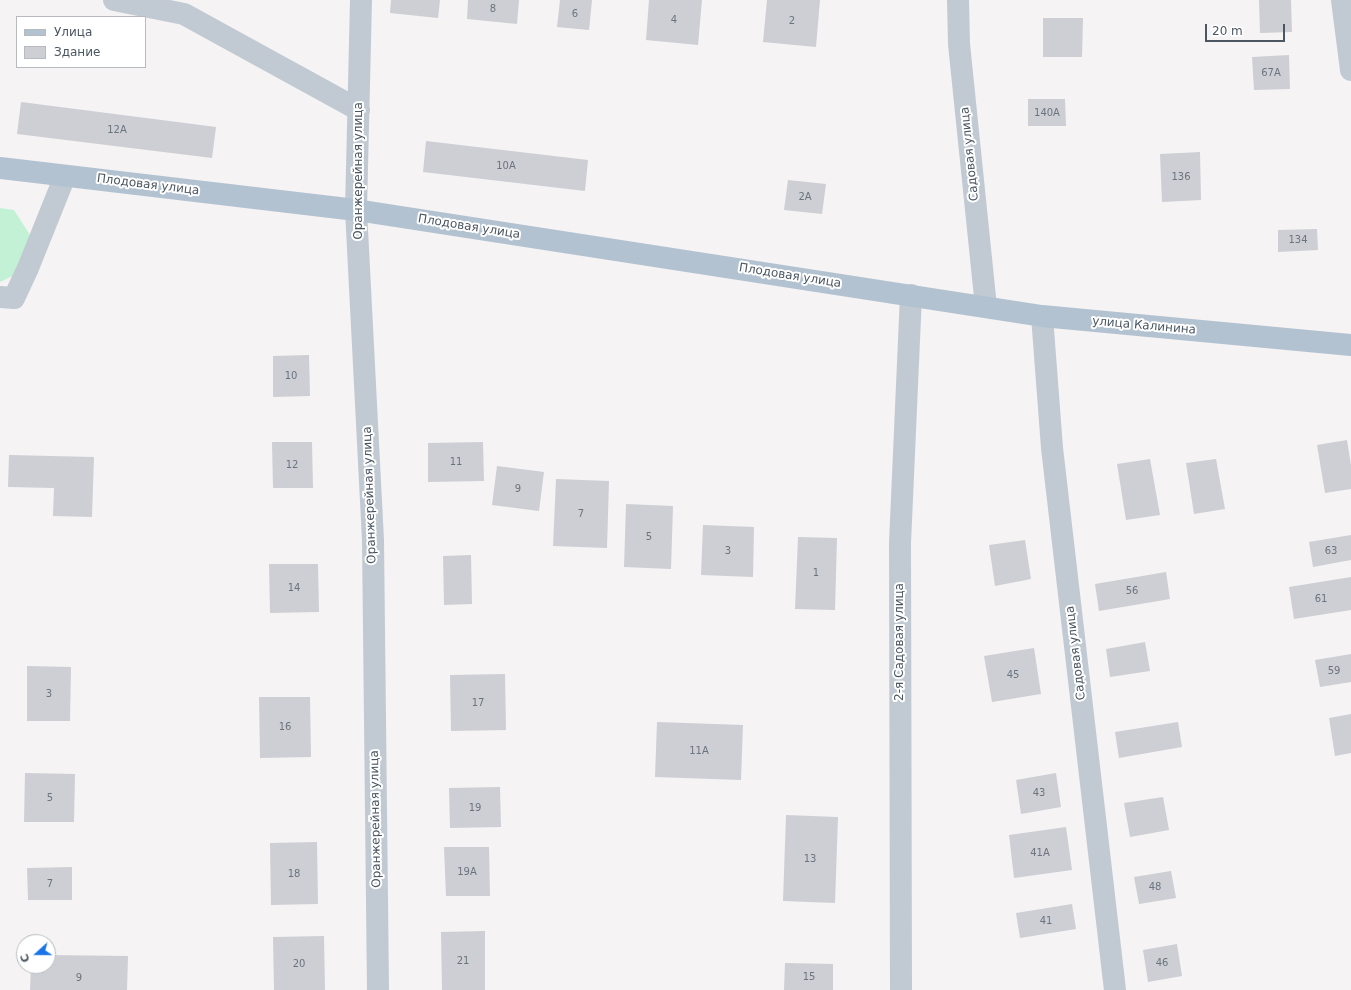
<!DOCTYPE html>
<meta charset="utf-8">
<style>
body{margin:0}
#map{position:relative;width:1351px;height:990px;overflow:hidden;background:#f5f3f3;font-family:"DejaVu Sans",sans-serif}
canvas{display:block}
.legend{position:absolute;left:16px;top:16px;width:130px;height:52px;box-sizing:border-box;background:#fff;border:1px solid #b7bbc0;margin:0;padding:5px 7px;list-style:none;font-size:12px;color:#4a5661}
.legend li{display:flex;align-items:center;gap:8px;height:20px}
.legend b{width:20px;border:1px solid #b7bbc0}
.north{position:absolute;left:16px;top:934px;width:40px;height:40px;box-sizing:border-box;background:#fff;border:1px solid #b7bbc0;border-radius:50%;rotate:249deg;font-size:11px;font-weight:700;line-height:16px;text-align:center;color:#4a5661}
.north::after{content:'';display:block;margin:auto;width:14px;height:18px;background:#1a73e8;clip-path:polygon(50% 0,100% 100%,50% 72%,0 100%)}
.scale{position:absolute;left:1205px;top:24px;width:80px;height:18px;box-sizing:border-box;border:2px solid #4a5661;border-top:0;padding-left:5px;font-size:12px;line-height:14px;white-space:nowrap;color:#4a5661;-webkit-text-stroke:3px #fff;paint-order:stroke}
</style>
<div id="map">
<canvas width="1351" height="990"></canvas>
<ul class="legend">
<li><b style="height:5px;background:#b3c2d1"></b>Улица</li>
<li><b style="height:11px;background:#cdcfd5"></b>Здание</li>
</ul>
<div class="north">С</div>
<div class="scale">20 m</div>
</div>
<script>
const ctx = document.querySelector('canvas').getContext('2d');
ctx.lineJoin = 'round';
function paint(path, color) {
  ctx.fillStyle = color;
  ctx.fill(path, 'evenodd');
}
function trace(path, color, width, dash) {
  ctx.strokeStyle = color;
  ctx.lineWidth = width;
  ctx.lineCap = dash ? 'butt' : 'round';
  ctx.setLineDash(dash || []);
  ctx.stroke(path);
}
function write(font, color, halo, rows, align = 'center') {
  ctx.font = font + ' "DejaVu Sans",sans-serif';
  ctx.lineWidth = 4;
  ctx.setLineDash([]);
  ctx.textBaseline = 'middle';
  ctx.strokeStyle = halo;
  ctx.fillStyle = color;
  for (const [text, x, y, turn = 0] of rows) {
    ctx.save();
    ctx.translate(x, y);
    ctx.rotate((+turn || 0) * Math.PI / 180);
    ctx.textAlign = isNaN(turn) ? turn : align;
    if (halo) ctx.strokeText(text, 0, 0);
    ctx.fillText(text, 0, 0);
    ctx.restore();
  }
}
const green = new Path2D(`
 M 0,208 L 14,210 L 30,235 L 19,273 L 0,282 Z`);
const building = new Path2D(`
 M 391,0 L 440,0 L 438,18 L 390,13 Z
 M 468,0 L 519,0 L 517,24 L 467,19 Z
 M 560,0 L 592,0 L 589,30 L 557,27 Z
 M 649,0 L 702,0 L 698,45 L 646,40 Z
 M 767,0 L 820,0 L 816,47 L 763,42 Z
 M 1259,0 L 1291,0 L 1292,32 L 1260,33 Z
 M 1043,18 L 1083,18 L 1082,57 L 1043,57 Z
 M 1289,55 L 1290,89 L 1254,90 L 1252,57 Z
 M 1028,99 L 1065,99 L 1066,126 L 1028,126 Z
 M 21,102 L 216,127 L 212,158 L 17,134 Z
 M 426,141 L 588,160 L 585,191 L 423,172 Z
 M 1200,152 L 1201,200 L 1162,202 L 1160,154 Z
 M 788,180 L 826,184 L 822,214 L 784,210 Z
 M 1317,229 L 1318,250 L 1278,252 L 1278,230 Z
 M 309,355 L 310,396 L 273,397 L 273,356 Z
 M 1347,440 L 1351,465 L 1351,489 L 1325,493 L 1317,445 Z
 M 272,442 L 312,442 L 313,488 L 273,488 Z
 M 483,442 L 484,481 L 428,482 L 428,443 Z
 M 9,455 L 94,457 L 92,517 L 53,516 L 54,488 L 8,487 Z
 M 1150,459 L 1160,515 L 1126,520 L 1117,464 Z
 M 1216,459 L 1225,509 L 1194,514 L 1186,463 Z
 M 497,466 L 544,472 L 539,511 L 492,505 Z
 M 556,479 L 609,481 L 607,548 L 553,546 Z
 M 626,504 L 673,506 L 671,569 L 624,567 Z
 M 703,525 L 754,527 L 753,577 L 701,575 Z
 M 1351,535 L 1351,560 L 1313,567 L 1309,542 Z
 M 798,537 L 837,538 L 835,610 L 795,609 Z
 M 1025,540 L 1031,579 L 995,586 L 989,545 Z
 M 471,555 L 472,604 L 444,605 L 443,556 Z
 M 269,564 L 318,564 L 319,612 L 270,613 Z
 M 1166,572 L 1170,599 L 1099,611 L 1095,584 Z
 M 1351,577 L 1351,610 L 1294,619 L 1289,587 Z
 M 1145,642 L 1150,671 L 1110,677 L 1106,649 Z
 M 1034,648 L 1041,694 L 992,702 L 984,656 Z
 M 1351,654 L 1351,682 L 1320,687 L 1315,660 Z
 M 27,666 L 71,667 L 70,721 L 27,721 Z
 M 505,674 L 506,730 L 451,731 L 450,675 Z
 M 259,697 L 310,697 L 311,757 L 260,758 Z
 M 1351,714 L 1351,753 L 1335,756 L 1329,718 Z
 M 657,722 L 743,725 L 741,780 L 655,777 Z
 M 1178,722 L 1182,747 L 1119,758 L 1115,732 Z
 M 25,773 L 75,774 L 74,822 L 24,822 Z
 M 1056,773 L 1061,807 L 1021,814 L 1016,780 Z
 M 500,787 L 501,827 L 450,828 L 449,788 Z
 M 1163,797 L 1169,830 L 1130,837 L 1124,803 Z
 M 786,815 L 838,817 L 835,903 L 783,901 Z
 M 1066,827 L 1072,870 L 1014,878 L 1009,835 Z
 M 317,842 L 318,904 L 271,905 L 270,843 Z
 M 444,847 L 489,847 L 490,896 L 446,896 Z
 M 72,867 L 72,900 L 28,900 L 27,868 Z
 M 1171,871 L 1176,898 L 1139,904 L 1134,877 Z
 M 1072,904 L 1076,929 L 1020,938 L 1016,913 Z
 M 485,931 L 485,990 L 442,990 L 441,932 Z
 M 324,936 L 325,990 L 274,990 L 273,937 Z
 M 1177,944 L 1182,976 L 1148,982 L 1143,950 Z
 M 48,955 L 128,956 L 127,990 L 30,990 L 31,966 L 48,966 Z
 M 785,963 L 833,964 L 833,990 L 784,990 Z`);
const minor = new Path2D(`
 M 114,0 L 184,14 L 359,110
 M 361,0 L 356,210 L 373,540 L 378,990
 M 958,0 L 959,44 L 986,307
 M 1342,0 L 1351,70
 M 0,297 L 14,298 L 28,268 L 65,176
 M 1042,316 L 1052,448 L 1115,990
 M 901,990 L 900,543 L 911,295`);
const major = new Path2D(`
 M 0,168 L 356,210 L 1042,316 L 1351,345`);
const numberNames = [
 ["8",493,9],
 ["6",575,14],
 ["4",674,20],
 ["2",792,21],
 ["67А",1271,73],
 ["140А",1047,113],
 ["12А",117,130],
 ["10А",506,166],
 ["136",1181,177],
 ["2А",805,197],
 ["134",1298,240],
 ["10",291,376],
 ["11",456,462],
 ["12",292,465],
 ["9",518,489],
 ["7",581,514],
 ["5",649,537],
 ["3",728,551],
 ["63",1331,551],
 ["1",816,573],
 ["14",294,588],
 ["56",1132,591],
 ["61",1321,599],
 ["59",1334,671],
 ["45",1013,675],
 ["3",49,694],
 ["17",478,703],
 ["16",285,727],
 ["11А",699,751],
 ["43",1039,793],
 ["5",50,798],
 ["19",475,808],
 ["41А",1040,853],
 ["13",810,859],
 ["19А",467,872],
 ["18",294,874],
 ["7",50,884],
 ["48",1155,887],
 ["41",1046,921],
 ["21",463,961],
 ["46",1162,963],
 ["20",299,964],
 ["15",809,977],
 ["9",79,978]
];
const streetNames = [
 ["Садовая улица",970,154,-96],
 ["Оранжерейная улица",359,171,-90],
 ["Плодовая улица",148,185,7],
 ["Плодовая улица",469,227,9],
 ["Плодовая улица",790,276,9],
 ["улица Калинина",1144,326,5],
 ["Оранжерейная улица",370,495,-92],
 ["2-я Садовая улица",900,642,-90],
 ["Садовая улица",1076,653,-97],
 ["Оранжерейная улица",376,819,-91]
];
paint(green, '#c3f1d5');
paint(building, '#cdcfd5');
trace(minor, '#c1cad2', 22);
trace(major, '#b3c2d1', 22);
write('10px', '#6b747e', null, numberNames);
write('12px', '#4a5661', '#fff', streetNames);
</script>
